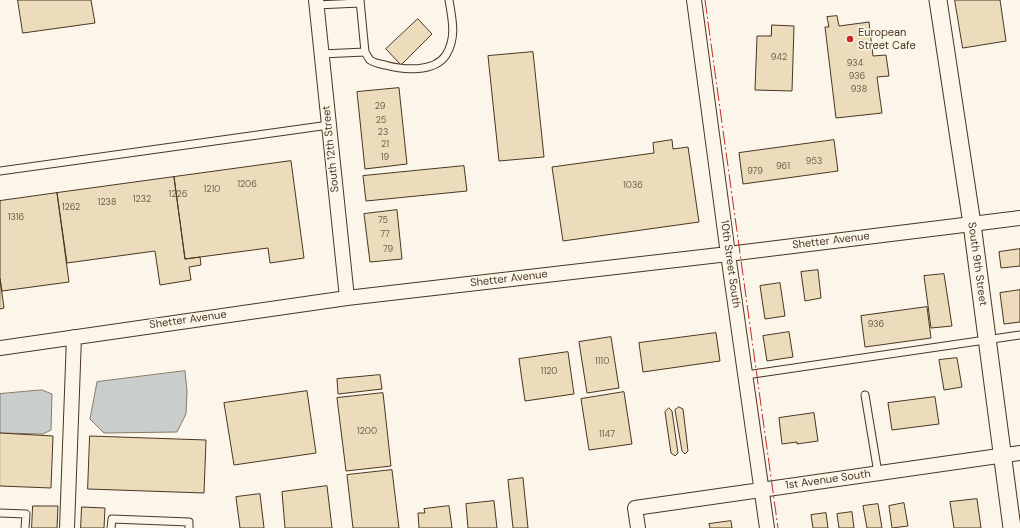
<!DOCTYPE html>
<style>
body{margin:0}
canvas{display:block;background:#fbf6e9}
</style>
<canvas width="1020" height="528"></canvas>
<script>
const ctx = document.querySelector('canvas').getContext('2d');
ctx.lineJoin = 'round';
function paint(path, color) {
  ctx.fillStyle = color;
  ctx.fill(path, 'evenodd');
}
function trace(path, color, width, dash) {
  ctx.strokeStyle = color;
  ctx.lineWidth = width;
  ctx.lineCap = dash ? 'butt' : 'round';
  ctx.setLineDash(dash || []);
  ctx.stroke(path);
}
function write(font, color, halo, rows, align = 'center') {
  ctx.font = font + ' "DM Sans",sans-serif';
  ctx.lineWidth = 3;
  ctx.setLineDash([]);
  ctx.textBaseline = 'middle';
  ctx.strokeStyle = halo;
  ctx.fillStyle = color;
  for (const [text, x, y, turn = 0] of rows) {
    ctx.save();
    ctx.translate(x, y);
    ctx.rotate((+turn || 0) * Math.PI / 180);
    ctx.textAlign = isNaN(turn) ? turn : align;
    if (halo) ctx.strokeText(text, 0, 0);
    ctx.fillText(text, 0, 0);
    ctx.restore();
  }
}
const water = new Path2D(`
 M 185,371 L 187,391 L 186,414 L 177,432 L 104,433 L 90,419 L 97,382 Z
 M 42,390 L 52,394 L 51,430 L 43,434 L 0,433 L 0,394 Z`);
const building = new Path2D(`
 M 18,0 L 91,0 L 95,23 L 23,33 Z
 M 955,0 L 1000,0 L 1006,41 L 963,48 Z
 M 837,16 L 839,26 L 869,22 L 873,56 L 886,55 L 889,76 L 877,77 L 882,113 L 836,118 L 825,27 L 829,27 L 827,17 Z
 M 418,19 L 432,34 L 401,65 L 386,49 Z
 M 772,25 L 794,26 L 792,91 L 755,90 L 757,36 L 771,36 Z
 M 533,52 L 544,157 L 499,161 L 488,56 Z
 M 399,88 L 407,164 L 365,169 L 357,92 Z
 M 672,140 L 673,149 L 688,147 L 699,222 L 563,241 L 552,167 L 654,153 L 653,143 Z
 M 834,140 L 838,171 L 743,184 L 739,153 Z
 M 291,161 L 304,258 L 270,263 L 268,248 L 185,259 L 174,177 Z
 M 464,166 L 467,191 L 366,201 L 363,176 Z
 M 174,177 L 185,259 L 200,257 L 201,265 L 189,267 L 191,280 L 160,285 L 155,251 L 67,263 L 57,193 Z
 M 57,193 L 69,282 L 2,291 L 0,279 L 0,201 Z
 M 397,210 L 402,259 L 370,262 L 364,214 Z
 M 1020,249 L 1020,266 L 1001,268 L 999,252 Z
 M 818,270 L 821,298 L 805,301 L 801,272 Z
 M 944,274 L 952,326 L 931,328 L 924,276 Z
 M 0,279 L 4,308 L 0,309 Z
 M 780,283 L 785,316 L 765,319 L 760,286 Z
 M 1020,290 L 1020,322 L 1004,324 L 1000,293 Z
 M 927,307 L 931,338 L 865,347 L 861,316 Z
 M 789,332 L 793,357 L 767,361 L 763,336 Z
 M 716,333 L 720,361 L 643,372 L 639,343 Z
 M 611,337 L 619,388 L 587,393 L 579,342 Z
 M 568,352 L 574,394 L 525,401 L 519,359 Z
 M 957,358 L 962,387 L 944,390 L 939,360 Z
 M 380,375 L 382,389 L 338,394 L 337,379 Z
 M 307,391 L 316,453 L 234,465 L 224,403 Z
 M 624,392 L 632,444 L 589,450 L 581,399 Z
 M 383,393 L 391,466 L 346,471 L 337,398 Z
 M 935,397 L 939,424 L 892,430 L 888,403 Z
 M 679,407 L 683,409 L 688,451 L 685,454 L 682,451 L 675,410 Z
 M 669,408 L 672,411 L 678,453 L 675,456 L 671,453 L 665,412 Z
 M 814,413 L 818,441 L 797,444 L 797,442 L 782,444 L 779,418 Z
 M 0,433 L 53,436 L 51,488 L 0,486 Z
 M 90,436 L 206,440 L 204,493 L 88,489 Z
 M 392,470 L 399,528 L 353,528 L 347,475 Z
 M 523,478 L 528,528 L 513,528 L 508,480 Z
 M 327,486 L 332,528 L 285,528 L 282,492 Z
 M 260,494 L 264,528 L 240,528 L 236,497 Z
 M 977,499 L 981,528 L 954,528 L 950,502 Z
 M 494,501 L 497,528 L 468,528 L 466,504 Z
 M 904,503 L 908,526 L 892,528 L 889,506 Z
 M 878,504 L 882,528 L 867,528 L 863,506 Z
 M 33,506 L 58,506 L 57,528 L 32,528 Z
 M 449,506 L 452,528 L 419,528 L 418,513 L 425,513 L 424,509 Z
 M 82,507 L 105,508 L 104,528 L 81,528 Z
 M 852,512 L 854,528 L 839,528 L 837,514 Z
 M 826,513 L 828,528 L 813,528 L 811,515 Z
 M 731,521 L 732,528 L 710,528 L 709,524 Z`);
const service = new Path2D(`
 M 316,5 L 360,3
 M 365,52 C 367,55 368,58 370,60 C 374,63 380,64 385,65 C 403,70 434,73 446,55 C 457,37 452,19 449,0
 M 321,54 L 365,52 L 360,0
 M 0,171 L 329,125
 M 746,375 L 1020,335
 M 865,395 L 878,473
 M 0,513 L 26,514 L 25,528
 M 111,528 L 112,519 L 189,522 L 189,528`);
const minor = new Path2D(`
 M 316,0 L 347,298
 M 694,0 L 728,254 L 767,528
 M 0,348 L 347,298 L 728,254 L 972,224 L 1020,218
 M 67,528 L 74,337
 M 638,528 L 635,508 L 1020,453`);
const tertiary = new Path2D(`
 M 938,0 L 972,224 L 1012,528`);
const power = new Path2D(`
 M 705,0 L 778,528`);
const markers = [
 [850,39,4,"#c62828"]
];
const numberNames = [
 ["942",779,58],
 ["934",855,64],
 ["936",857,77],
 ["938",859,90],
 ["29",380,107],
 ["25",381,121],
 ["23",383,133],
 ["21",385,145],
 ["19",385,158],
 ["953",814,162],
 ["961",783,167],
 ["979",755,172],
 ["1206",247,185],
 ["1036",633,186],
 ["1210",212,190],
 ["1226",178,195],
 ["1232",142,200],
 ["1238",107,203],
 ["1262",71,208],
 ["1316",16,218],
 ["75",383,221],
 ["77",385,235],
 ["79",388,250],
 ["936",876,325],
 ["1110",602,362],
 ["1120",549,372],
 ["1200",367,432],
 ["1147",607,435]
];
const poiNames = [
 ["European",858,33],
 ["Street Cafe",858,46]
];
const streetNames = [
 ["South 12th Street",331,149,-96],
 ["Shetter Avenue",831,241,-7],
 ["10th Street South",730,264,82],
 ["South 9th Street",977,264,82],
 ["Shetter Avenue",509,279,-7],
 ["Shetter Avenue",188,320,-8],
 ["1st Avenue South",828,480,-8]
];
paint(water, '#c9cecd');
trace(water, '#887966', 1);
paint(building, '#ecdcbc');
trace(building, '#4a3520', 1);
trace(service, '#4a3520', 9);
trace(minor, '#4a3520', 16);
trace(tertiary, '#4a3520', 19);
trace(service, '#fbf6e9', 7);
trace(minor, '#fbf6e9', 14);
trace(tertiary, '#fbf6e9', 17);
trace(power, '#c62828', 1, [14, 3, 2, 3]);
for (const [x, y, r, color] of markers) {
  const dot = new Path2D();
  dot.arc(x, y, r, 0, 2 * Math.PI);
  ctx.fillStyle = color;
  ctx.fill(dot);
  trace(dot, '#fbf6e9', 1.5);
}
write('9px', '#725f47', null, numberNames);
write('11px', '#4a3520', '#fbf6e9', poiNames, 'left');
write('11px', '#4a3520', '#fbf6e9', streetNames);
</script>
